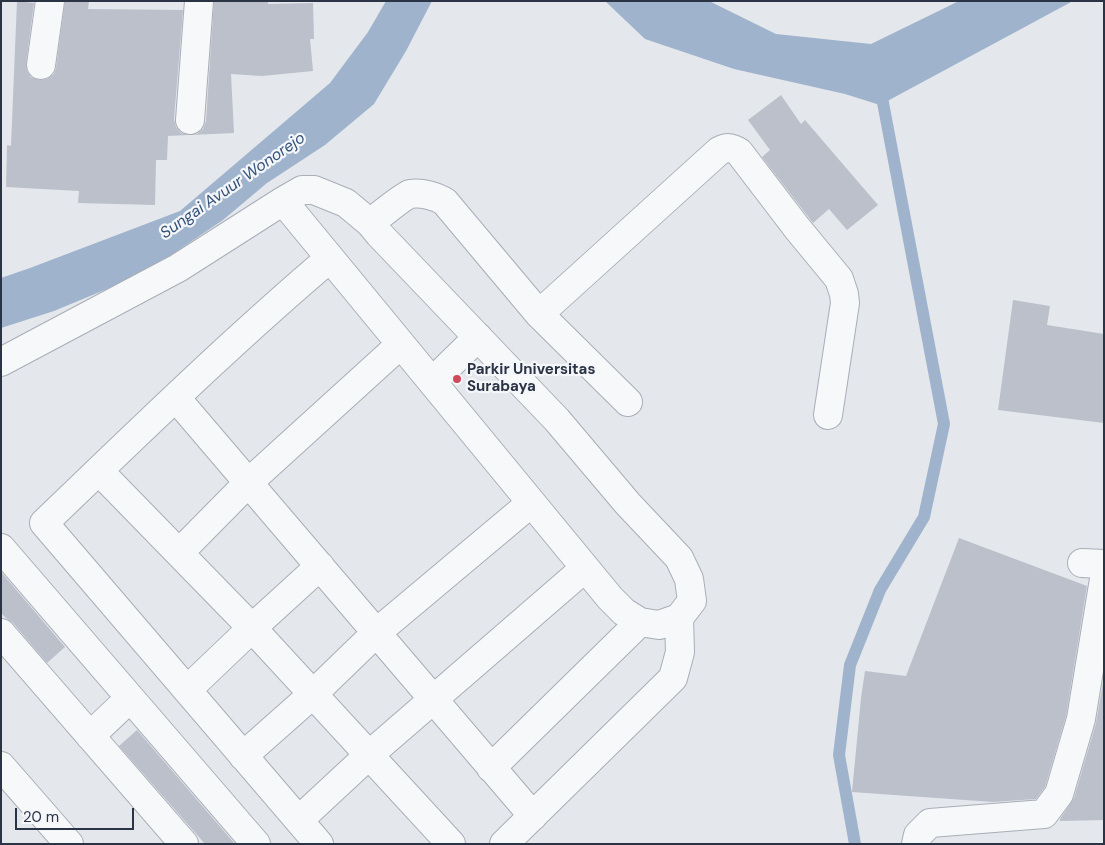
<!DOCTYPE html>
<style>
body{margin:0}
#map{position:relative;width:1105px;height:845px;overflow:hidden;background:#e4e7ec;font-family:"DM Sans",sans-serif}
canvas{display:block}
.frame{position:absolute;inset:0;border:2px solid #2b3445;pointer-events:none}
.scale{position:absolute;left:15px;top:808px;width:119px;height:22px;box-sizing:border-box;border:2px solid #2b3445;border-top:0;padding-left:6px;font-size:15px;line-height:18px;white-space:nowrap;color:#2b3445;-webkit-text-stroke:4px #f4f6f9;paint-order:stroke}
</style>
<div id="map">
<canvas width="1105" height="845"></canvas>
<div class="frame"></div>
<div class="scale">20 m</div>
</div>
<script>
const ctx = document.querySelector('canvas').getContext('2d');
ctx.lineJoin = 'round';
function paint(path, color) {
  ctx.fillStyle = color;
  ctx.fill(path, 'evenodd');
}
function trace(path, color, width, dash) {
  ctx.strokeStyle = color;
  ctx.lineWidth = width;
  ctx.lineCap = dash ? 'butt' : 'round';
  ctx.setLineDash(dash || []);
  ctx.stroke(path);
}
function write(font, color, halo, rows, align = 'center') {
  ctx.font = font + ' "DM Sans",sans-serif';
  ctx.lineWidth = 4.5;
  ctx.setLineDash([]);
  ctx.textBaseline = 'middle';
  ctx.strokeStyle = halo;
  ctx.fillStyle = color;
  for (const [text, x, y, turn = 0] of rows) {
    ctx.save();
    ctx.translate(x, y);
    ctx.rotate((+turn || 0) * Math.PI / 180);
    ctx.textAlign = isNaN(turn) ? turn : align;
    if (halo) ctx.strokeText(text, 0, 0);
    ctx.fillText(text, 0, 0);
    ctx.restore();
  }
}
const water = new Path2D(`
 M 386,1 L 432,1 L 406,51 L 374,104 L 325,145 L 267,183 L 223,220 L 143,274 L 54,311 L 1,328 L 1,278 L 30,268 L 180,211 L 330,83 L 368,32 Z
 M 605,1 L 709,1 L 776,34 L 871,44 L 959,1 L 1073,1 L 880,105 L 845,94 L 734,69 L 645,39 Z`);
const stream = new Path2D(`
 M 855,844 L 839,755 L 850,665 L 880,590 L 924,517 L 944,424 L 880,87`);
const building = new Path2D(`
 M 17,1 L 34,3 L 26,63 L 27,71 L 31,77 L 39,80 L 47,79 L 54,74 L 56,68 L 65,1 L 89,1 L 88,9 L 183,10 L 174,119 L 176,127 L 181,133 L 188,135 L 168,136 L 167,160 L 156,160 L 155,205 L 78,203 L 79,191 L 6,187 L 7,145 L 11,146 Z
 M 214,1 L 268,1 L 268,4 L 313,3 L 314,39 L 310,39 L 313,71 L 262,76 L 231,74 L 234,133 L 191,135 L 197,134 L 203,129 L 206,121 Z
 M 781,95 L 801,124 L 805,120 L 878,205 L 847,230 L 829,209 L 813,223 L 762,157 L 770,150 L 748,120 Z
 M 1013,300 L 1050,306 L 1047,325 L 1104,334 L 1104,423 L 998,410 Z
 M 959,538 L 1087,586 L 1066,716 L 1045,787 L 1036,799 L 993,802 L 852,792 L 861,698 L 865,671 L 906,676 Z
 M 1,572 L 65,647 L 47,663 L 13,623 L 6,618 L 1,613 Z
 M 1104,677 L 1104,820 L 1060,821 L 1060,819 L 1074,798 L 1096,723 Z
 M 137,730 L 235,844 L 205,844 L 119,746 Z`);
const minor = new Path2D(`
 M 41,65 L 50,1
 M 190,120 L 199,1
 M 283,201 L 302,190 L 314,190 L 346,203 L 370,223 L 379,234 L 557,420 L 628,504 L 679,558 L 689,579 L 692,601 L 679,618 L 659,625 L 640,622 L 624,612 L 610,598 L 330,258 C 231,342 138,433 44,523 L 319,844
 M 370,223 C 377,218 403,196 410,194 C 421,192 436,196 445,202 L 539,314 L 628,402
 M 539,314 L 719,151 C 727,147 731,147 739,152 L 797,228 L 839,279 L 844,294 L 845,303 L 828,415
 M 1,362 L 178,268 L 283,201 L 330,258
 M 432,382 L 478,337
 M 176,398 L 533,816
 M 99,471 L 252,628 L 187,690
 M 1,548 L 256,844
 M 179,553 L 248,483 L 401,344
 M 1082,563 L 1104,564
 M 320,566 L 252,628 L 451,844
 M 1,633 L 184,844
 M 90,736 L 130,698
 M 243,756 L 313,694 L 376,633 L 531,503
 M 1,766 L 69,844
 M 491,768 L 640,622
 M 299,820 L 369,755 L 585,568
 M 504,844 L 673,678 L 680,652 L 679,618
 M 916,844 L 918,835 L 930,823 L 1044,814 L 1059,794 L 1081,719 L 1104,579`);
const markers = [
 [457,379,5,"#d1495b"]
];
const poiNames = [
 ["Parkir Universitas",467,370],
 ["Surabaya",467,387]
];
const waterNames = [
 ["Sungai Avuur Wonorejo",233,186,-35]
];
paint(water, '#9fb4cc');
trace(stream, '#9fb4cc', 12);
paint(building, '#bbc0ca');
trace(minor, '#a9aeb7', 30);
trace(minor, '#f7f8fa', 28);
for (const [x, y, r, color] of markers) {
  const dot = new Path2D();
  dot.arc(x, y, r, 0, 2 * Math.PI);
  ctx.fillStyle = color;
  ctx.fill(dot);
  trace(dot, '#f4f6f9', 2);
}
write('bold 15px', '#2b3445', '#f4f6f9', poiNames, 'left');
write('italic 16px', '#34527a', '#f4f6f9', waterNames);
</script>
